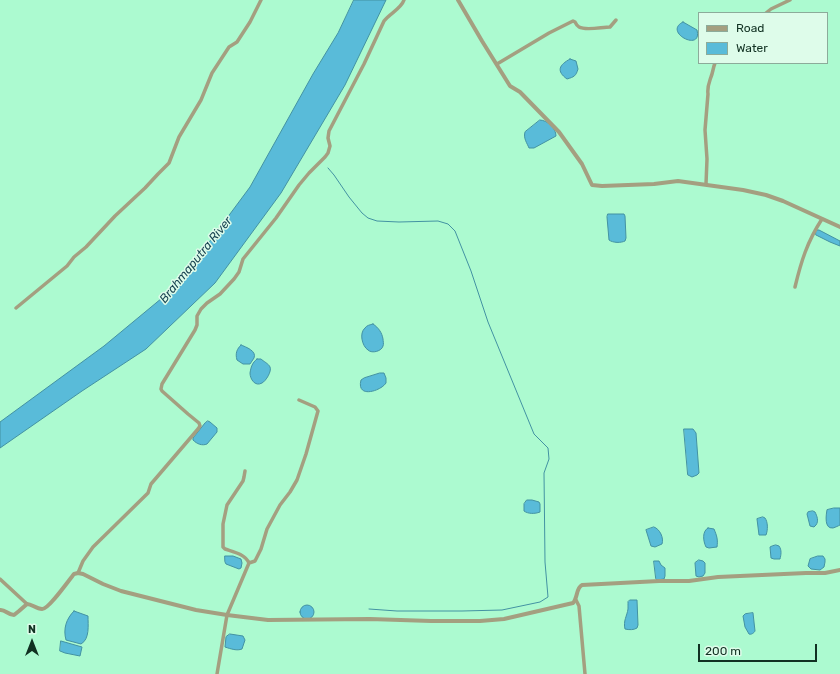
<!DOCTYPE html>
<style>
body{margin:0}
#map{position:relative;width:840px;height:674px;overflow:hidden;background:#acfad0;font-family:Rubik,sans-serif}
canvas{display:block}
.legend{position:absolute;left:698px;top:12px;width:130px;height:52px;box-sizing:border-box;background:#defcea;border:1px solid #8cab9a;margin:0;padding:5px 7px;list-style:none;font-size:12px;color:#113122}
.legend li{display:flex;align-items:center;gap:8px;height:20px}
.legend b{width:20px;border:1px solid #8cab9a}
.north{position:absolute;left:12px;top:622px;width:40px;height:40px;-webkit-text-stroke:3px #defcea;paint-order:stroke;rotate:0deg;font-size:11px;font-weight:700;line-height:16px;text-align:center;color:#113122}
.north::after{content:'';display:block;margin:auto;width:14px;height:18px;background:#113122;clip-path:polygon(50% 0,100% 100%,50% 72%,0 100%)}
.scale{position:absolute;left:698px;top:644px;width:119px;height:18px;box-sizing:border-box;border:2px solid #113122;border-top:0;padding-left:5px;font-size:12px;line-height:14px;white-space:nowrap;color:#113122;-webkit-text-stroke:3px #defcea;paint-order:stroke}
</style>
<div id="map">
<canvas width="840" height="674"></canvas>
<ul class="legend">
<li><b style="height:5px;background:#a49f80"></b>Road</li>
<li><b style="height:11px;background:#59bbd9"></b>Water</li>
</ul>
<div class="north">N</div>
<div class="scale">200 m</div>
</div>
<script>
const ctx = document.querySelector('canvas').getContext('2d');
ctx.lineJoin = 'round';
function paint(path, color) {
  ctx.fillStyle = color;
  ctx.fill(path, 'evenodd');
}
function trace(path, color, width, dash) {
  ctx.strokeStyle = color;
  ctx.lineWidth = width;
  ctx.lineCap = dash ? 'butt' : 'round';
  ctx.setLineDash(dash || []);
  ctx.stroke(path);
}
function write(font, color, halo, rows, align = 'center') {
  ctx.font = font + ' Rubik,sans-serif';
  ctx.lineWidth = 3;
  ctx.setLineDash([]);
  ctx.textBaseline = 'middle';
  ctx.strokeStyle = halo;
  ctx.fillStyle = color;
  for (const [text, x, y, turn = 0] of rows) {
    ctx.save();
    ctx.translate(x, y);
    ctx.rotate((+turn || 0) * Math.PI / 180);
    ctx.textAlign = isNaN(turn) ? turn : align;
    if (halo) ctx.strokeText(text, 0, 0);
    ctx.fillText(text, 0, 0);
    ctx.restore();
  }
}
const water = new Path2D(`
 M 354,0 L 386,0 L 345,85 L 281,193 L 215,283 L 146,349 L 82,391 L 0,448 L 0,422 L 104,346 L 162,298 L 204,249 L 250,187 L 313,74 L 338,33 Z
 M 683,22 L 697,30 C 703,53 662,32 683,22 Z
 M 570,59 L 576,61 L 578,69 C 576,76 574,77 567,79 C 556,71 559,65 570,59 Z
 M 540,120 C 547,120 556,128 556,136 L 534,148 L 529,148 C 527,143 523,138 525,132 Z
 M 608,214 L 624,214 L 625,216 L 626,238 L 625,241 C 621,243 613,243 609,240 L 607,217 Z
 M 816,230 L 819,230 L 840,241 L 840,246 L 830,242 L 816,235 Z
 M 373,324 C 379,328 382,333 383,339 C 383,341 384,344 383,346 C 382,351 372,354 368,350 C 362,346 359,333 365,328 C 367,325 370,325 373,324 Z
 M 241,345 C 246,347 257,351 254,358 C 253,360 251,362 250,364 L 243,364 L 237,360 C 235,353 237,349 241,345 Z
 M 257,359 L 261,359 C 263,361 269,364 270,367 C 272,371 266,381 262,383 C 255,387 250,379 250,373 C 251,367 252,363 257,359 Z
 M 380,373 L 384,373 L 386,378 L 386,383 C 381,391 356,399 361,380 L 364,378 Z
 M 208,421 L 210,422 L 217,428 L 217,432 L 207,444 C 202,446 197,444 193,440 L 193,438 L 205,423 Z
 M 684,429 L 693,429 L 696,433 L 699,473 L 697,475 L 692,477 L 688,475 Z
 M 527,500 L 532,500 L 539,502 L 540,504 L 540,512 C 535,514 528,514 524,511 L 524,504 Z
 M 834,508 L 840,508 L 840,525 C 838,526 836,527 833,528 C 824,529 826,515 827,510 Z
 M 813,511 L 815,512 C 817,516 819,521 816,525 L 814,527 L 810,526 L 807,514 L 808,512 Z
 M 763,517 L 765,518 C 768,522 768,530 766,535 L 759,535 L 757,519 Z
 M 654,527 C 660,529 664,538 662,544 L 655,547 L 651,546 L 646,530 Z
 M 708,528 L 714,529 C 717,536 718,540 717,547 L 709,548 L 706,547 C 703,541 702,531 708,528 Z
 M 776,545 L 779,546 C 782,550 781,555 780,559 L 774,559 L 771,558 L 770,547 L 772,546 Z
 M 225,556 L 233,556 L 241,559 L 242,563 L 241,568 L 239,569 L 226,564 L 225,562 Z
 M 818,556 L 823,556 L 825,559 L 825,562 L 824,567 L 820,570 L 811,569 L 808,566 L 810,559 Z
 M 699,560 L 703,561 L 705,563 L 705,573 L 703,576 L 699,577 L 696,576 L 695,563 Z
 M 654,561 L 659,561 L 661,565 L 665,568 L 665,576 L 664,579 L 657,580 L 656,579 Z
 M 630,600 L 637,600 L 638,625 L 637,628 C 634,630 629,630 625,629 C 623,621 627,616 628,609 C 628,606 628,604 628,602 Z
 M300 612a7 7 0 1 1 14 0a7 7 0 1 1-14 0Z
 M 74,611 L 88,616 C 88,625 90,639 81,644 L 66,640 C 63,629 66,619 74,611 Z
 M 753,613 L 755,631 C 754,633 751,635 749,634 L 745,627 L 743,616 L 745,614 Z
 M 230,634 L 243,636 L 245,640 L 242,649 C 237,651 231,649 225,647 L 226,637 Z
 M 61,641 L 82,647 L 80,656 L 65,653 L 60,651 Z`);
const stream = new Path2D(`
 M 328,168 L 334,175 L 349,197 L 362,213 L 368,218 L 377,221 L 399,222 L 438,221 L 448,224 L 455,231 L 471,271 L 488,322 L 534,434 L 548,448 L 549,459 L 544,473 L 545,562 L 548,597 L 540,602 L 502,610 L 462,611 L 397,611 L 369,609`);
const minor = new Path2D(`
 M 766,13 L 771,9 L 790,0
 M 497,64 L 549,33 L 573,21 L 575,22 C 576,24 577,26 579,27 C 586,31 602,27 610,27 L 616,20
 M 706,184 L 707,159 L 705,130 L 708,94 C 707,87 709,83 711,77 C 713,72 713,68 715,63
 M 795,287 C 801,262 807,242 822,219
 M 16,308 L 67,266 L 74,257 L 86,247 L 115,216 L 145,188 L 158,174 L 169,163 L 179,137 L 201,100 L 212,73 L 229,47 L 237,42 L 250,22 L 261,0
 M 245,471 L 244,477 L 243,481 L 227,505 L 223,524 L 223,547 L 225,549 C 234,552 245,554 249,563
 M 78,573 L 83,561 L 93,547 L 148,493 L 151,484 L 198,429 L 200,426 L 199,423 L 188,414 L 162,391 L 161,389 L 162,384 L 195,330 L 197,325 L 197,316 L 201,309 L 207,303 L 220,294 L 234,279 L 239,272 L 243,259 L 276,218 L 299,185 L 309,173 L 325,157 L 328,153 L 330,146 L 328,138 L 329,131 L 364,64 L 384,21 C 390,13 401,9 404,0
 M 0,579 L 27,604
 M 576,600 L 579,606 L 585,674
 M 217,674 L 227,615 L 249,563 L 255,561 L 261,549 L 267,529 L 280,505 L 290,492 L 297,480 L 306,454 L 318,411 L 315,407 L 299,400`);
const tertiary = new Path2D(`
 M 458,0 L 482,41 L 510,86 L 520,92 L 559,132 L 582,164 L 592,185 L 602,186 L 654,184 L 678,181 L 743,190 L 766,195 L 783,201 L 840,227
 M 0,610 C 5,609 8,615 14,615 L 19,611 L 27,604 C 32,604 36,609 42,609 C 48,610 69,580 74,574 L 78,573 L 83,574 L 103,584 L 121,591 L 196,610 L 227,615 L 268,620 L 370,619 L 431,621 L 480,621 L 504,619 L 573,603 C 578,597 576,588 582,585 L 659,581 L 689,581 L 718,577 L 806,573 L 825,573 L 840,570`);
const waterNames = [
 ["Brahmaputra River",196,260,-51]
];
paint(water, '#59bbd9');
trace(water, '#4392a2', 1);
trace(stream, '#4392a2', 1);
trace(minor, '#a49f80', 3.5);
trace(tertiary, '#a49f80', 4);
write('italic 12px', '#1b4653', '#defcea', waterNames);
</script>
